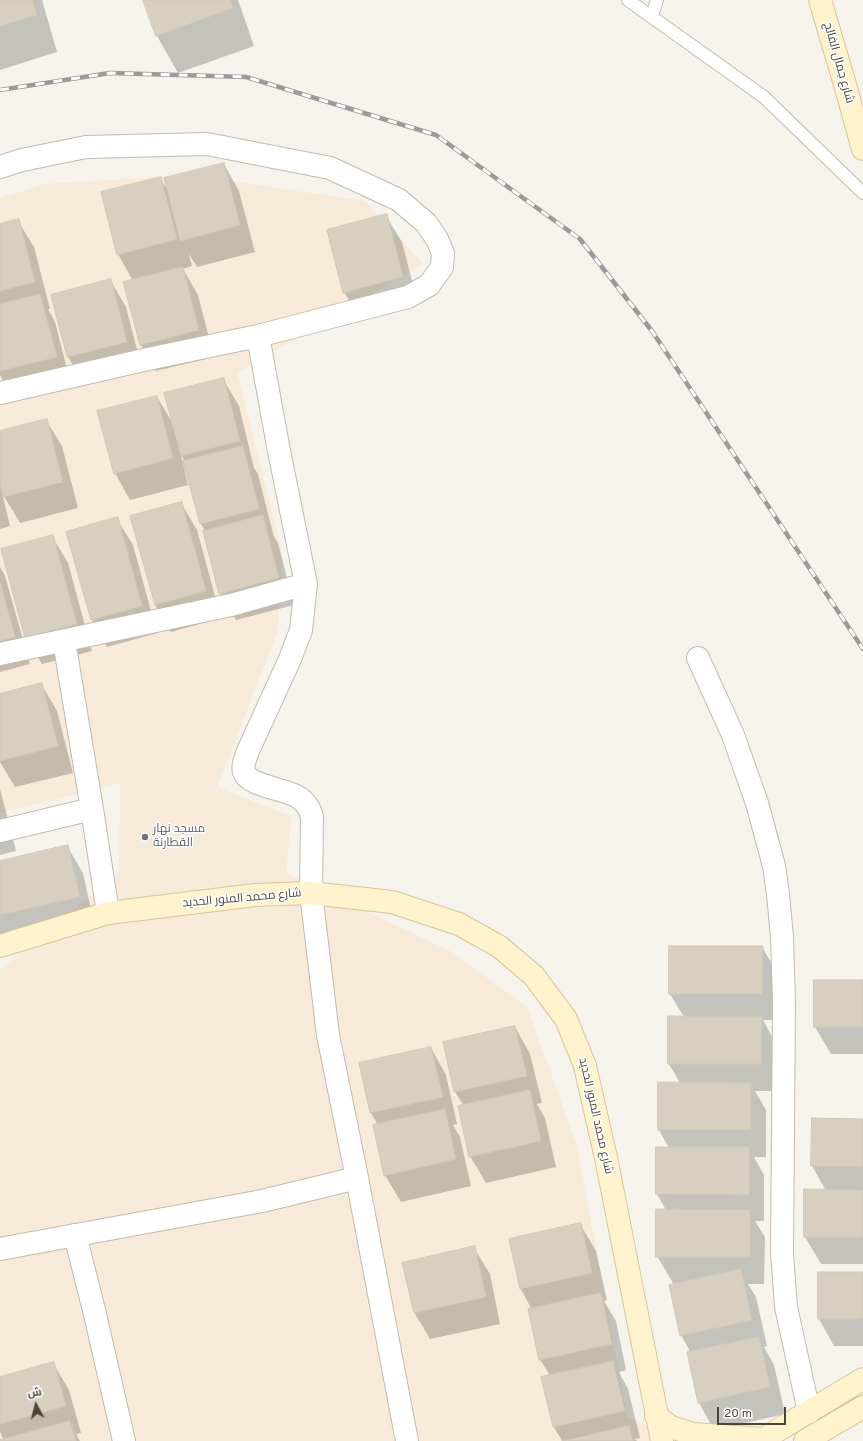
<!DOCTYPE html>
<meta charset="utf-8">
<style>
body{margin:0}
#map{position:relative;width:863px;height:1441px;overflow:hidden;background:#f6f3ec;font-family:Overpass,Cairo,sans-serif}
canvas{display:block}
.north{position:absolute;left:16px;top:1385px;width:40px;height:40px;-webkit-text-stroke:3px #fff;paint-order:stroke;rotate:353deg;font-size:11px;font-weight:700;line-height:16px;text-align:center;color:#4b4439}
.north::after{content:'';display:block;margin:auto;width:14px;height:18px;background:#4b4439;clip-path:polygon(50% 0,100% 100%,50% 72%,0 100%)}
.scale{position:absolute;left:717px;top:1407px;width:69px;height:18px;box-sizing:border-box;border:2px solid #4b4439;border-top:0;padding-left:5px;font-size:12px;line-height:14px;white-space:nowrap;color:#4b4439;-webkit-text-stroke:3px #fff;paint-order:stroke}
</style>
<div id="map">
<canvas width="863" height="1441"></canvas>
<div class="north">ش</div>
<div class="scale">20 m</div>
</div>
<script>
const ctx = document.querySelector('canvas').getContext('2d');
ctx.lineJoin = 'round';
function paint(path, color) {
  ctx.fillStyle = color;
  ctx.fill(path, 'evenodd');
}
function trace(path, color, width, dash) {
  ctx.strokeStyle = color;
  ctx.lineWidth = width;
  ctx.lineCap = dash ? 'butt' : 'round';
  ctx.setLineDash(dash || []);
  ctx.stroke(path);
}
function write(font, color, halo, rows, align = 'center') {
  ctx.font = font + ' Overpass,Cairo,sans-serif';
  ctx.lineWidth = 3;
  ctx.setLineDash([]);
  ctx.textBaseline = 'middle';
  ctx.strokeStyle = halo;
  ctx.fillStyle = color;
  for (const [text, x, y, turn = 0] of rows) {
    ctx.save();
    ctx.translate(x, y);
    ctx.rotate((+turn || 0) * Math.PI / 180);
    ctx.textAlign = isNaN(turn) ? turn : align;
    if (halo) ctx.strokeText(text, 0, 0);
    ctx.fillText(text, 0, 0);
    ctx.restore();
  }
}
const commercial = new Path2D(`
 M 190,175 L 365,201 L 423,264 L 237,373 L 282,551 L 278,631 L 217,787 L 291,816 L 286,873 L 452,952 L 527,1007 L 577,1146 L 627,1417 L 684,1441 L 0,1441 L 0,970 L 119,872 L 120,783 L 0,813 L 0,198 L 44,184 Z`);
const shadow = new Path2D(`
 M 0,0 L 42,0 L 57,52 L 0,70 Z
 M 144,0 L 238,0 L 254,46 L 178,73 L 157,36 Z
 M 224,164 L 239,191 L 255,252 L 197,267 L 189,254 L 192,266 L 183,269 L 198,295 L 214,357 L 156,371 L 141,345 L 133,281 L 118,254 L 160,178 L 168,191 Z
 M 386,216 L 402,242 L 418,304 L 360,319 L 344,292 Z
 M 18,221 L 34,247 L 50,309 L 48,309 L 55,322 L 71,384 L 13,399 L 0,375 L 0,225 Z
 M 110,280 L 126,307 L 142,369 L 84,384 L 68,357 L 52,295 Z
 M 223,379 L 239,406 L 254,468 L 258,474 L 274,537 L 278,543 L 294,605 L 236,620 L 220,593 L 205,531 L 201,524 L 185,462 L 181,454 L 188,485 L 130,500 L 115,473 L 157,397 L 173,424 Z
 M 46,420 L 62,446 L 78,508 L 20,523 L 2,493 L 10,526 L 0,529 L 0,432 Z
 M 181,503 L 197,530 L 221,618 L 171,632 L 155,605 Z
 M 117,519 L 133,545 L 157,633 L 107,647 L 92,620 L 67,532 Z
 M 52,536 L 68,563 L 92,651 L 42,664 L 26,638 Z
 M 0,567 L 5,576 L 30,664 L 0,672 Z
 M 41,684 L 57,711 L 73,773 L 15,787 L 0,762 L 0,695 Z
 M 0,789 L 16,851 L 0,855 Z
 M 67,846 L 83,873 L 94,924 L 0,945 L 0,862 Z
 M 762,947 L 778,974 L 777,1020 L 763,1020 L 776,1044 L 776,1091 L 755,1091 L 766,1110 L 766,1157 L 754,1157 L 764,1175 L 764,1221 L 755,1221 L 765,1237 L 764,1284 L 748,1284 L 756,1297 L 767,1346 L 764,1347 L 774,1365 L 785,1414 L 714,1430 L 699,1403 L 691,1353 L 681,1335 L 679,1283 L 673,1283 L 657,1256 L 666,1210 L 657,1194 L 669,1148 L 659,1130 L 680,1083 L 669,1064 L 684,1017 L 670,994 Z
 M 863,981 L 863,1054 L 831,1054 L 815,1027 Z
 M 515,1027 L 530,1054 L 542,1103 L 537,1104 L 545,1118 L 556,1167 L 486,1183 L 470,1156 L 464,1106 L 455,1092 L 444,1043 Z
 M 431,1048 L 446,1075 L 457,1124 L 453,1125 L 460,1137 L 471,1186 L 401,1202 L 385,1175 L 378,1125 L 371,1113 L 360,1064 Z
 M 813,1119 L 863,1120 L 863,1264 L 821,1264 L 805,1237 L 805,1190 L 826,1191 L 812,1166 Z
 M 580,1224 L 596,1251 L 607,1300 L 604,1301 L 616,1321 L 626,1370 L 619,1372 L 628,1389 L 640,1438 L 635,1439 L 637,1441 L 562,1441 L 554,1427 L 550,1376 L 540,1359 L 532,1310 L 521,1289 L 510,1240 Z
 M 474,1248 L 490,1274 L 500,1324 L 430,1339 L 414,1312 Z
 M 863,1273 L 863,1346 L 834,1346 L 819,1319 Z
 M 53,1363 L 69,1390 L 81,1433 L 76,1434 L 80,1441 L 0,1441 L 4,1440 L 0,1432 L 0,1378 Z`);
const building = new Path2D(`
 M 0,0 L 32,0 L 37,15 L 0,26 Z
 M 143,0 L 230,0 L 233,8 L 156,36 Z
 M 224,163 L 240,225 L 180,241 L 164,178 Z
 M 161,177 L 177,239 L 117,255 L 101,192 Z
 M 387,214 L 403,277 L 343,293 L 327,230 Z
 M 19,219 L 35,282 L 0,291 L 0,224 Z
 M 183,267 L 199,330 L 140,345 L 123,282 Z
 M 111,279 L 127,342 L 67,357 L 51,295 Z
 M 40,294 L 57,357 L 0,371 L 0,304 Z
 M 224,378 L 240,441 L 181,456 L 164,393 Z
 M 157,396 L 173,458 L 114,474 L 97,411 Z
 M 47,419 L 63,482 L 3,497 L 0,484 L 0,431 Z
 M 243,446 L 259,509 L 200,524 L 183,461 Z
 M 182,502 L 206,591 L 155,605 L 130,516 Z
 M 263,515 L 279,578 L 219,594 L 203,531 Z
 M 118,517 L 142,606 L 91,620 L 66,532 Z
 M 53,535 L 77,624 L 25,638 L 1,549 Z
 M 0,582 L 15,637 L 0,641 Z
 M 42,683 L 58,746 L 0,761 L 0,694 Z
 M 68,845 L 80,897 L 0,915 L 0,861 Z
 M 669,946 L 763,946 L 762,994 L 669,994 Z
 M 814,980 L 863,980 L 863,1027 L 814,1027 Z
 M 668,1016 L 762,1017 L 761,1064 L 668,1064 Z
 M 515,1026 L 527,1076 L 454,1092 L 443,1042 Z
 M 431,1047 L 443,1097 L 370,1113 L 359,1063 Z
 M 658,1082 L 751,1083 L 751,1130 L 658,1130 Z
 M 530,1090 L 541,1141 L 469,1157 L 458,1106 Z
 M 445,1109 L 456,1159 L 384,1176 L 373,1125 Z
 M 812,1118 L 863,1119 L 863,1166 L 811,1166 Z
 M 656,1147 L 749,1147 L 749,1195 L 656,1194 Z
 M 804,1189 L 863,1190 L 863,1237 L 804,1237 Z
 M 656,1209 L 750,1210 L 750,1257 L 656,1257 Z
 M 581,1223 L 592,1273 L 520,1289 L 509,1239 Z
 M 475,1246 L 486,1297 L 414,1313 L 402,1263 Z
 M 741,1269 L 752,1320 L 680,1336 L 669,1285 Z
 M 818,1272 L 863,1272 L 863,1319 L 818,1319 Z
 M 601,1293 L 612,1344 L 539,1360 L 528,1309 Z
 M 759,1337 L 770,1387 L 698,1403 L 687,1352 Z
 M 613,1361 L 625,1411 L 553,1427 L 541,1377 Z
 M 54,1362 L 66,1406 L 0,1424 L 0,1377 Z
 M 70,1421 L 76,1441 L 0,1441 L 0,1440 Z
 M 629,1426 L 633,1441 L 563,1441 Z`);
const lane = new Path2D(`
 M 628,0 L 764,97 L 863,193
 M 652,16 L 657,0`);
const street = new Path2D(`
 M 0,167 L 22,160 L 86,147 L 207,144 L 330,168 L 399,200 L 426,223 L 437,239 L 443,253 L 442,267 L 429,285 L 408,297 L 258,336 L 148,359 L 0,393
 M 306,584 L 301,630 L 290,659 L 248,751 C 246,757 242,765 244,772 C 247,785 284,789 296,796 C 304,800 310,808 312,817 L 311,893 L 328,1035 L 357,1178 L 407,1441
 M 64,641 L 92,809 L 108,913
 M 0,654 L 231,605 L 306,584 L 279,451 L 258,336
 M 698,658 L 733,735 L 757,803 L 774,866 L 778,894 L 782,937 L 784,1003 L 782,1253 L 786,1307 L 809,1412
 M 0,831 L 92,809
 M 75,1235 L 94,1310 L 124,1441
 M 0,1249 L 262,1201 L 357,1178`);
const secondary = new Path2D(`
 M 820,0 L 844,81 L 863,149
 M 0,946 L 108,913 L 255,895 L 311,893 L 392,902 L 459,924 L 500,947 L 534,976 L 566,1019 L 585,1066 L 606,1158 L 662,1441
 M 656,1416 L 671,1427 L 693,1434 L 764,1439
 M 760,1441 L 863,1379
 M 805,1441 L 863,1407`);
const rail = new Path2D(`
 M 0,90 L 110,73 L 246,77 L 436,135 L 580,239 L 652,331 L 863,649`);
const markers = [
 [145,837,4,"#6b7280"]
];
const streetNames = [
 ["شارع جمال الفالح",838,63,74],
 ["شارع محمد المنور الحديد",242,899,-5],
 ["شارع محمد المنور الحديد",595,1116,77]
];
const worshipNames = [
 ["مسجد نهار",153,830],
 ["القطارنة",153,844]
];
paint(commercial, '#f7ead8');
paint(shadow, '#0003');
paint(building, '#d8cfc1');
trace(building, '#d3c7b4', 1);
trace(lane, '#c2bbae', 14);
trace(street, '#c2bbae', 24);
trace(secondary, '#d6c79b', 24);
trace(lane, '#fff', 12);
trace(street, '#fff', 22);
trace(secondary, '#fff3cd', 22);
trace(rail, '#9a9a9a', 4.5);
trace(rail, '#fff', 3, [9]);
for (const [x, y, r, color] of markers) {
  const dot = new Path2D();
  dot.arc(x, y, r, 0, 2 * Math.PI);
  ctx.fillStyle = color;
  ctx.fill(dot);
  trace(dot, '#fff', 1.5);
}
write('12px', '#4b4439', '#fff', streetNames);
write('12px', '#5b616d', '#fff', worshipNames, 'left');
</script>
